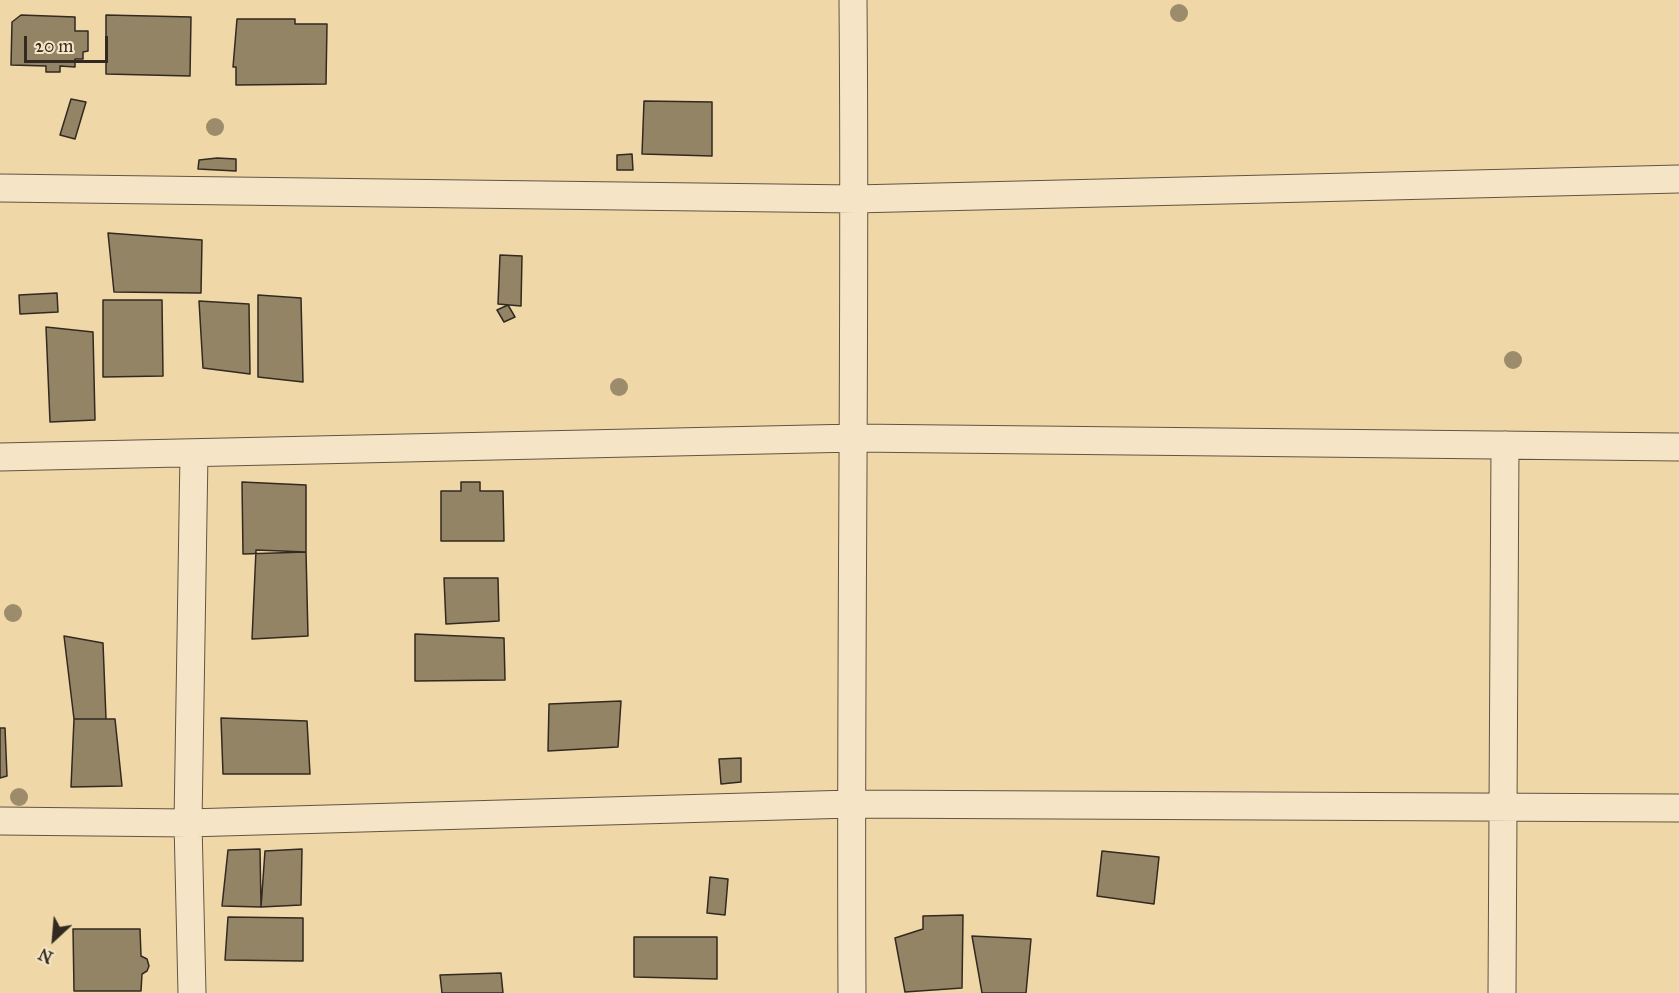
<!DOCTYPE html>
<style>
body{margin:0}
#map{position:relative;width:1679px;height:993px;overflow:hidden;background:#efd7a7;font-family:"IM FELL Great Primer",serif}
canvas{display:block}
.north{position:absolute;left:24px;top:909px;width:60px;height:60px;-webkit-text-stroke:4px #f5e5c6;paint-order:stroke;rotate:206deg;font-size:16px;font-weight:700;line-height:24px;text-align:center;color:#322a20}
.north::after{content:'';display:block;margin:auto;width:21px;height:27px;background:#322a20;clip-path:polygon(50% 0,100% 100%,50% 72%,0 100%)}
.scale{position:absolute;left:24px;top:36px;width:84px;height:27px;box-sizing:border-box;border:3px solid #322a20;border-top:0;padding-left:8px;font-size:18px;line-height:21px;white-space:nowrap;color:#322a20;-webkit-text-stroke:4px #f5e5c6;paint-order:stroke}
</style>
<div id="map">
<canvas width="1679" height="993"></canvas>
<div class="north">N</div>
<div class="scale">20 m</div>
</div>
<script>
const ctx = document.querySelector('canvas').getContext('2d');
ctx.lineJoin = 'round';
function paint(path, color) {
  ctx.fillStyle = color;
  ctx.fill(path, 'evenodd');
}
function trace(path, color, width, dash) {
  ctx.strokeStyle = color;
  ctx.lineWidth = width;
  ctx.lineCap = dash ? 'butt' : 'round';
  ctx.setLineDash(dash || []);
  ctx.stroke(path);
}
const building = new Path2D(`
 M 21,15 L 75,17 L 75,31 L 88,31 L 88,51 L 83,52 L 83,59 L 75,59 L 75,67 L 60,66 L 60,72 L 46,72 L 46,66 L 11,65 L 12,22 Z
 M 106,15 L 191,17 L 190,76 L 106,74 Z
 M 237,19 L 295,19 L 295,24 L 327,24 L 326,84 L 236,85 L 236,67 L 233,67 Z
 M 71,99 L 86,102 L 75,139 L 60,135 Z
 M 644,101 L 712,102 L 712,156 L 642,154 Z
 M 632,154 L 633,170 L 617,170 L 617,155 Z
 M 217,158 L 236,159 L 236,171 L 198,169 L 199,160 Z
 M 108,233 L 202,240 L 201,293 L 114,292 Z
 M 500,255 L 522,256 L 521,306 L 498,304 Z
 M 57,293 L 58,312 L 20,314 L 19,295 Z
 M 258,295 L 301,298 L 303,382 L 258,377 Z
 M 103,300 L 162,300 L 163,376 L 103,377 Z
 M 199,301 L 249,304 L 250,374 L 203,368 Z
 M 508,305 L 515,317 L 504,322 L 497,310 Z
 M 46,327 L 93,332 L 95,420 L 50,422 Z
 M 242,482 L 306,485 L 306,552 L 243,554 Z
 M 461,482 L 480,482 L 480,491 L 503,491 L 504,541 L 441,541 L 441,491 L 461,491 Z
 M 256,550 L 306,552 L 308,636 L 252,639 Z
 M 444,578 L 498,578 L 499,621 L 446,624 Z
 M 415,634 L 504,638 L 505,680 L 415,681 Z
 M 64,636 L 103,643 L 106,719 L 74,719 Z
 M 621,701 L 618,747 L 548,751 L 549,704 Z
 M 221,718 L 307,721 L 310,774 L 223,774 Z
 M 74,719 L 115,719 L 122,786 L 71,787 Z
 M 0,728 L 5,728 L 7,776 L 0,778 Z
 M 741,758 L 741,782 L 721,784 L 719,759 Z
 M 260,849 L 261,907 L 222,906 L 228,850 Z
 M 302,849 L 301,905 L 261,907 L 265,851 Z
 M 1102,851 L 1159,857 L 1154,904 L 1097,896 Z
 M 710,877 L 728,879 L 725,915 L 707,913 Z
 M 963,915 L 962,988 L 905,992 L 895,938 L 923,929 L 923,916 Z
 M 228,917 L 303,918 L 303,961 L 225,960 Z
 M 73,929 L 140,929 L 141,956 L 147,959 L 149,966 L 147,971 L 142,974 L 141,991 L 74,991 Z
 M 972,936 L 1031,939 L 1026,993 L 982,993 Z
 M 634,937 L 717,937 L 717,979 L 634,977 Z
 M 501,973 L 503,993 L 442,993 L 440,975 Z`);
const minor = new Path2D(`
 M 0,188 L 855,199 L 1679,179
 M 0,457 L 855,438 L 1679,447
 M 0,821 L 188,823 L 851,804 L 1679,808
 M 192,993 L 188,823 L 194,453
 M 852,993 C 850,662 856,331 853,0
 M 1502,993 L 1505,445`);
const trees = [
 [1179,13],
 [215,127],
 [1513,360],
 [619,387],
 [13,613],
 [19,797]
];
paint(building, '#948466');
trace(building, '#322a20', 1.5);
trace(minor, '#615542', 29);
trace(minor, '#f5e5c6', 27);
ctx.fillStyle = '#9c8c6c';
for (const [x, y] of trees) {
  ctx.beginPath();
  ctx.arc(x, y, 9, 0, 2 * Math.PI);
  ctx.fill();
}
</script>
